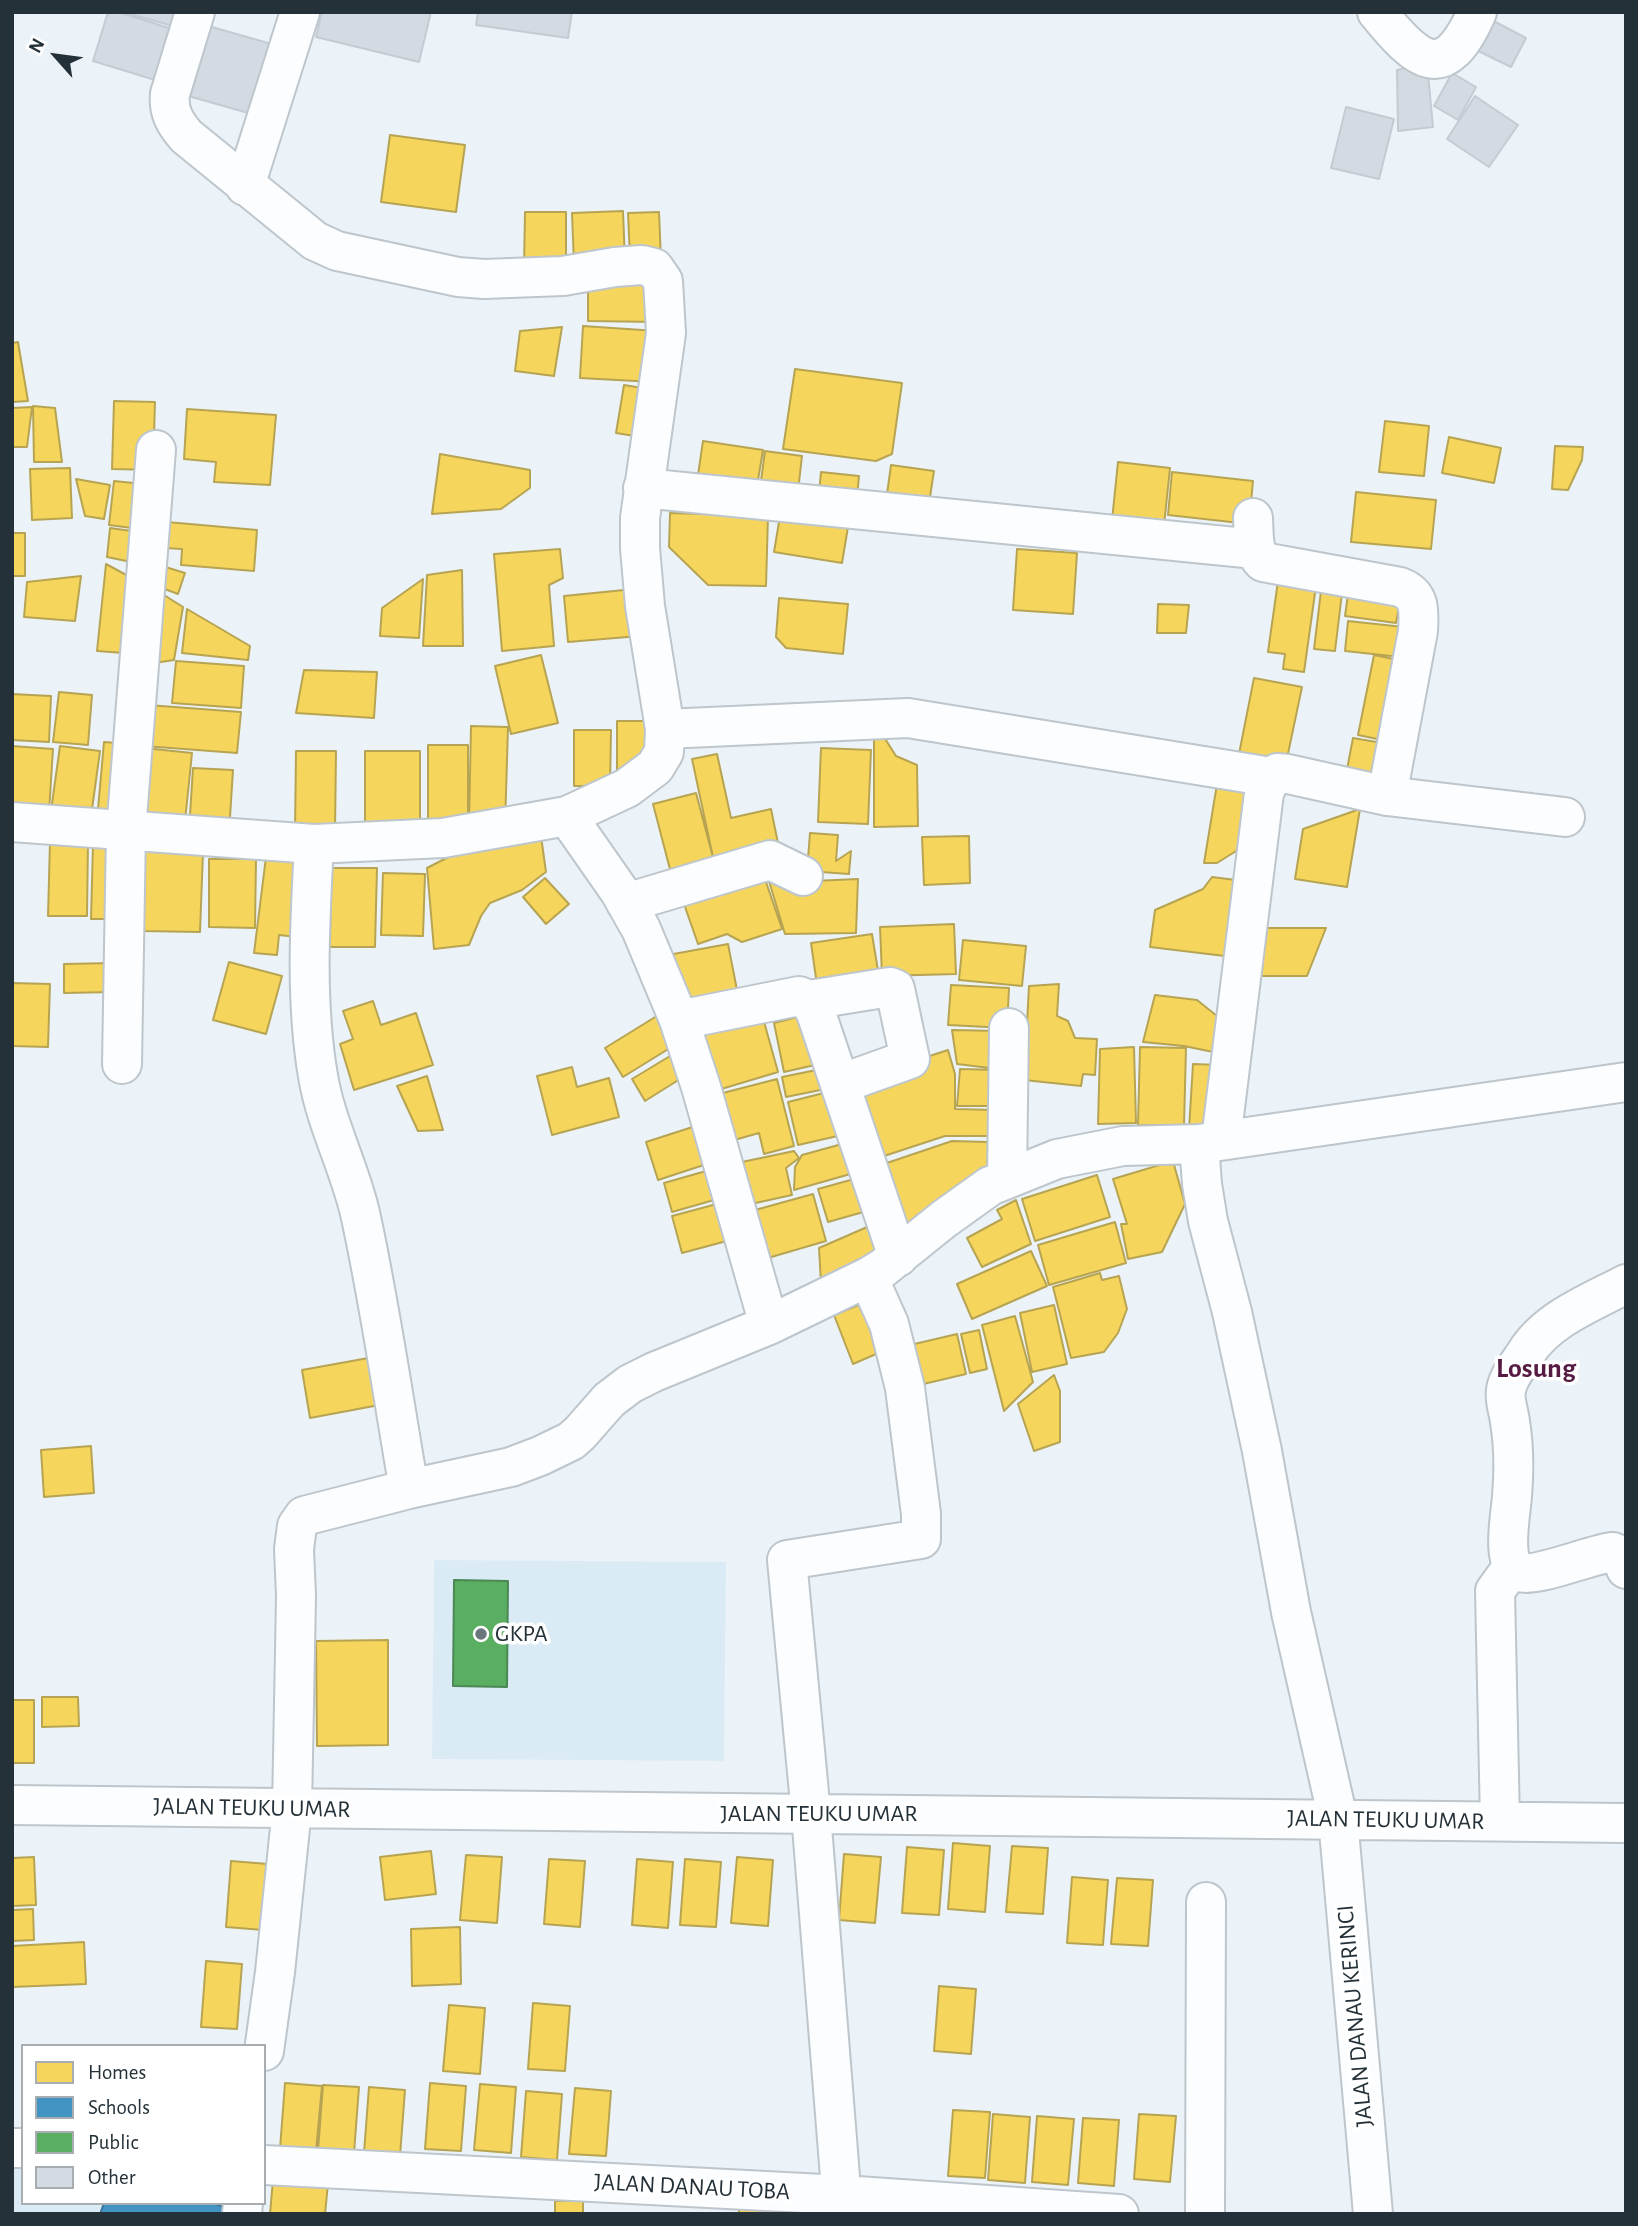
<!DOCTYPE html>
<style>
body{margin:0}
#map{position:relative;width:1638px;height:2226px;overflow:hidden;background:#ecf3f8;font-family:"Alegreya Sans",sans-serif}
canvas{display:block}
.frame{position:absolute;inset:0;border:14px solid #243139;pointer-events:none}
.legend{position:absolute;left:21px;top:2044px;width:245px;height:161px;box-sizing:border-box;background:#fff;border:2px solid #a7adb0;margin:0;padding:9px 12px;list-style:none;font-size:21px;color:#243139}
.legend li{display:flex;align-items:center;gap:14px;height:35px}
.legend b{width:35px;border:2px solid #a7adb0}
.north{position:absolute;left:21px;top:21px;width:70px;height:70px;-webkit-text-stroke:5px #fff;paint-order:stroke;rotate:298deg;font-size:19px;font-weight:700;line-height:28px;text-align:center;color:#243139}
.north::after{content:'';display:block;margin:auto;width:24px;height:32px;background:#243139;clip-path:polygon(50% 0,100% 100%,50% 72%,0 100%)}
</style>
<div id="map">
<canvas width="1638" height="2226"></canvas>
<div class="frame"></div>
<ul class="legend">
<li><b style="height:19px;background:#f6d55c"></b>Homes</li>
<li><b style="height:19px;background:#4393c3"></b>Schools</li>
<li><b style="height:19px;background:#5aae61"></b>Public</li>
<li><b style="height:19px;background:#d3dae1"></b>Other</li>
</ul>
<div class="north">N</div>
</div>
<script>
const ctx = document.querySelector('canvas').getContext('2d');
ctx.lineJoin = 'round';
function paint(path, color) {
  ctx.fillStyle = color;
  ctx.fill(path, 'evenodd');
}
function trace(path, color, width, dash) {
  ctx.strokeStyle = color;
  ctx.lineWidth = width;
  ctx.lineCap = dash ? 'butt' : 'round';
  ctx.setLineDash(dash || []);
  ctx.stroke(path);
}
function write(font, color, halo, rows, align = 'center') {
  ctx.font = font + ' "Alegreya Sans",sans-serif';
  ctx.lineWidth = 7;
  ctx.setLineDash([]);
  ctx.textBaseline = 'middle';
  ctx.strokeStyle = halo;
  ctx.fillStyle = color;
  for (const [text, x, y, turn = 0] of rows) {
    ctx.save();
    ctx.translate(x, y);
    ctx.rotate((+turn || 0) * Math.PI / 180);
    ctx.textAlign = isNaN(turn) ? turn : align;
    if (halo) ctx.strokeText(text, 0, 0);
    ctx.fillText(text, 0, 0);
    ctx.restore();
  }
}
const built = new Path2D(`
 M 434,1560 L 726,1562 L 724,1761 L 432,1759 Z
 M 23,2154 L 23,2203 L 214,2203 L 213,2214 L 12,2214 L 12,2166 Z`);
const homes = new Path2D(`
 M 390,135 L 465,145 L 456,212 L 381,202 Z
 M 623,211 L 625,262 L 574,264 L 572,213 Z
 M 525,212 L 566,212 L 566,268 L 524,268 Z
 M 659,212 L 661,260 L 630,258 L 628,213 Z
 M 588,283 L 659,283 L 658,322 L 588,321 Z
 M 583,326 L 657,331 L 654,382 L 580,378 Z
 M 562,327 L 554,376 L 515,371 L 520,331 Z
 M 18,342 L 28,401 L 12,402 L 12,343 Z
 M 795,369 L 902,383 L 892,454 L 876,461 L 783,449 Z
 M 624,385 L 654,390 L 647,438 L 616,433 Z
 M 114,401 L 155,402 L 153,470 L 112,469 Z
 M 33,406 L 55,408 L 62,462 L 34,462 Z
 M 32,407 L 27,447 L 12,447 L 12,408 Z
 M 187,409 L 276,415 L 270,485 L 214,482 L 216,462 L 184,459 Z
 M 1385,421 L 1429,426 L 1424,476 L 1379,472 Z
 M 1449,437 L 1501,448 L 1494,483 L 1442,473 Z
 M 703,441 L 763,450 L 755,498 L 696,489 Z
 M 1555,446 L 1583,447 L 1582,460 L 1568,490 L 1552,489 Z
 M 765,451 L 802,456 L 797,500 L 759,496 Z
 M 440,454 L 530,470 L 530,488 L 501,509 L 432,514 Z
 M 1118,462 L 1170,468 L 1163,535 L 1111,530 Z
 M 891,465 L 934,471 L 927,516 L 885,509 Z
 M 70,468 L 72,518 L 32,520 L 30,469 Z
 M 821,472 L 859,476 L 856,507 L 818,504 Z
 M 1172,472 L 1253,481 L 1249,524 L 1168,515 Z
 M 76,479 L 110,485 L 104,519 L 85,516 Z
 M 114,481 L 153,485 L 147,530 L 109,525 Z
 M 1356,492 L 1436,500 L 1431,549 L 1351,542 Z
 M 781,510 L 849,521 L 842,563 L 774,552 Z
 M 670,513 L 768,516 L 766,586 L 708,585 L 669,547 Z
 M 167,522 L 257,530 L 254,571 L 181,565 L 182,549 L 165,548 Z
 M 110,528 L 146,533 L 141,564 L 107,557 Z
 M 12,533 L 25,533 L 25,576 L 12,576 Z
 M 560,549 L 563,578 L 549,585 L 554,646 L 502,651 L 494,554 Z
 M 1017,549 L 1077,553 L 1073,614 L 1013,610 Z
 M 106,564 L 143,584 L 137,654 L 97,651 Z
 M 159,565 L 185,573 L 178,594 L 154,585 Z
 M 462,570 L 463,646 L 423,646 L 427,575 Z
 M 1279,574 L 1316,586 L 1304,672 L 1283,669 L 1285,654 L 1268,652 Z
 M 81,576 L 75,621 L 24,617 L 27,582 Z
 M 423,579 L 419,638 L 380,636 L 382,608 Z
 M 1349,587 L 1401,595 L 1396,623 L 1345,616 Z
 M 634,589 L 639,636 L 568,642 L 564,596 Z
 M 156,590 L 183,607 L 174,660 L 148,664 Z
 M 1321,591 L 1342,593 L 1335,651 L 1314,649 Z
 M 779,598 L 848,604 L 843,654 L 786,648 L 776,637 Z
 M 1158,604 L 1189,605 L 1186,633 L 1157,633 Z
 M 187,609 L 250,646 L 248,660 L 182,653 Z
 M 1348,621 L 1413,628 L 1410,658 L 1345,651 Z
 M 541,655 L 558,723 L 511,734 L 495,666 Z
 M 1374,655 L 1408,662 L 1392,742 L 1358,735 Z
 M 176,661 L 244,666 L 241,708 L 172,703 Z
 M 304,670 L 377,672 L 374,718 L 296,713 Z
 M 1254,678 L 1302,687 L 1285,768 L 1238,759 Z
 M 59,692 L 92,695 L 88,745 L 53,742 Z
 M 12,694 L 51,696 L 49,742 L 12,740 Z
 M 148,705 L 241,712 L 237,753 L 144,746 Z
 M 617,721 L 655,721 L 638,777 L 617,777 Z
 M 471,726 L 508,727 L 505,826 L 469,825 Z
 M 574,730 L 611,730 L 610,786 L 574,786 Z
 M 874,737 L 884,737 L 896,756 L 917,765 L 918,826 L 874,827 Z
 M 1353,738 L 1394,745 L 1373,785 L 1345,780 Z
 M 104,742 L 131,744 L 125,822 L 97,820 Z
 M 428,745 L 468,745 L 468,820 L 428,820 Z
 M 12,746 L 53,749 L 49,812 L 12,809 Z
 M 60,746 L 100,751 L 90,824 L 50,818 Z
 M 144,748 L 192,753 L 184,831 L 136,825 Z
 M 821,748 L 871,750 L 868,824 L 818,822 Z
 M 296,751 L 336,751 L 335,833 L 295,832 Z
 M 365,751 L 420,751 L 420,829 L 365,830 Z
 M 717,754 L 731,818 L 771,809 L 779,848 L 714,862 L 692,759 Z
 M 193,768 L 233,770 L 229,833 L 189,831 Z
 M 1219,772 L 1261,780 L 1249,843 L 1217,863 L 1204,863 Z
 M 696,793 L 715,865 L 672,877 L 653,804 Z
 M 1360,809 L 1347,887 L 1295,879 L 1303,829 Z
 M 810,833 L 838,835 L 836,861 L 851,851 L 849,874 L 807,871 Z
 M 541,836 L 546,872 L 522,890 L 490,903 L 481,916 L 469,945 L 434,949 L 427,868 L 468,847 Z
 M 969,836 L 970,883 L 924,885 L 922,837 Z
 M 50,841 L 88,842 L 87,916 L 48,916 Z
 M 93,844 L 120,844 L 119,919 L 91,919 Z
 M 144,850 L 203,852 L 200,932 L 142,931 Z
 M 266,857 L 306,861 L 297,937 L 279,935 L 277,955 L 254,953 Z
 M 209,859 L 256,859 L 255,928 L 209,927 Z
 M 331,868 L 377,868 L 375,947 L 330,947 Z
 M 765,868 L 813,881 L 858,879 L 856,933 L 785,934 Z
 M 383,873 L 425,874 L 423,936 L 381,935 Z
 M 764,876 L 782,929 L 742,942 L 727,934 L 698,944 L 684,904 Z
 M 1212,877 L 1244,881 L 1233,957 L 1150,947 L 1155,910 L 1203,889 Z
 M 545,878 L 569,904 L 546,924 L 523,897 Z
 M 954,924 L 956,974 L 882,976 L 880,927 Z
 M 1253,928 L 1326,928 L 1307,976 L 1253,976 Z
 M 872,934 L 880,983 L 818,992 L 811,943 Z
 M 963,940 L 1026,946 L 1022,986 L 959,980 Z
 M 728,944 L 739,1000 L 679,1012 L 668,955 Z
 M 229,962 L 282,976 L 266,1034 L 213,1020 Z
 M 114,963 L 115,992 L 64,993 L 64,964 Z
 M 12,983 L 50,984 L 48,1047 L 12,1046 Z
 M 1059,984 L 1057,1016 L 1068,1021 L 1075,1038 L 1097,1039 L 1095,1075 L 1083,1074 L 1081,1086 L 1024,1080 L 1029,986 Z
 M 951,985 L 1009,988 L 1007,1028 L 948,1025 Z
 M 1155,995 L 1197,1000 L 1227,1024 L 1223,1054 L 1184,1046 L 1143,1042 Z
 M 373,1001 L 381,1025 L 416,1013 L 433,1065 L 354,1090 L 340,1044 L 353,1039 L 343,1011 Z
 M 813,1013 L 828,1062 L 784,1072 L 774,1023 Z
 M 660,1014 L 678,1043 L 623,1077 L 605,1048 Z
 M 763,1018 L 778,1072 L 718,1090 L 703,1035 Z
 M 952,1030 L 999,1031 L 998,1069 L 957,1064 Z
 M 1134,1047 L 1136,1123 L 1098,1124 L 1100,1049 Z
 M 1140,1047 L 1186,1048 L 1184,1126 L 1138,1125 Z
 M 948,1050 L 955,1074 L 955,1109 L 996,1110 L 995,1136 L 945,1136 L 884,1156 L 859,1079 Z
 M 675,1053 L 688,1074 L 645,1101 L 632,1079 Z
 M 1193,1064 L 1220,1065 L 1217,1119 L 1189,1129 Z
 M 572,1067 L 577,1087 L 609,1078 L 619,1117 L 552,1135 L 537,1076 Z
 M 831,1067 L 835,1087 L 786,1097 L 782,1077 Z
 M 960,1069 L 999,1070 L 999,1106 L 957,1106 Z
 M 427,1076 L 443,1130 L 418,1131 L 397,1086 Z
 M 777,1079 L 794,1146 L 764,1154 L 759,1133 L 731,1141 L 719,1094 Z
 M 840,1089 L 851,1133 L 798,1145 L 788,1102 Z
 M 705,1123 L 716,1161 L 658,1180 L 646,1142 Z
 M 853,1141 L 861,1171 L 794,1190 L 795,1167 L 802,1155 Z
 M 952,1141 L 987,1142 L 996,1178 L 962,1182 L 968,1194 L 901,1239 L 878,1166 Z
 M 794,1151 L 799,1158 L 786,1168 L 792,1195 L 751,1204 L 742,1162 Z
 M 1173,1161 L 1185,1204 L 1162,1252 L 1128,1259 L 1121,1224 L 1127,1224 L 1113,1179 Z
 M 720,1167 L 728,1196 L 672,1212 L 664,1183 Z
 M 1097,1175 L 1110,1217 L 1035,1241 L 1022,1199 Z
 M 865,1176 L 874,1209 L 828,1222 L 818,1189 Z
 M 813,1194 L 826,1241 L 761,1260 L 748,1212 Z
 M 1016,1200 L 1031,1244 L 982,1267 L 967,1238 L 1002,1219 L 997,1210 Z
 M 728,1201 L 738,1238 L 682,1253 L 672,1216 Z
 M 1115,1222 L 1126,1263 L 1049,1285 L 1038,1245 Z
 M 874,1224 L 887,1254 L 821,1283 L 819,1248 Z
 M 1031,1251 L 1047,1286 L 972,1319 L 957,1284 Z
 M 1100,1273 L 1102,1280 L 1119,1276 L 1127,1309 L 1118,1333 L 1104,1352 L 1071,1358 L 1053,1287 Z
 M 871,1300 L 890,1348 L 853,1364 L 834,1315 Z
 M 1054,1305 L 1067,1364 L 1032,1372 L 1020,1313 Z
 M 1015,1316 L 1033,1382 L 1004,1411 L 982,1325 Z
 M 979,1330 L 987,1369 L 970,1373 L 961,1334 Z
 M 957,1334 L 966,1374 L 915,1386 L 906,1346 Z
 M 374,1357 L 390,1403 L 310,1418 L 302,1370 Z
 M 1054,1375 L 1060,1391 L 1060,1442 L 1034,1451 L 1018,1404 Z
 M 91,1446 L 94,1493 L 44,1497 L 41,1450 Z
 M 388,1640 L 388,1745 L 317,1746 L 316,1641 Z
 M 42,1697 L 78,1697 L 79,1726 L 42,1727 Z
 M 12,1700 L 34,1700 L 34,1763 L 12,1763 Z
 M 953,1843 L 990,1846 L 985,1912 L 948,1909 Z
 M 1012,1846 L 1048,1848 L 1043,1914 L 1006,1912 Z
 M 907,1847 L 944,1850 L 939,1915 L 902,1913 Z
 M 431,1851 L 436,1894 L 385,1900 L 380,1857 Z
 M 844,1854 L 881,1857 L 875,1923 L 839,1920 Z
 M 466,1855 L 502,1857 L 497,1923 L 460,1920 Z
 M 34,1857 L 36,1905 L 12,1906 L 12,1858 Z
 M 737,1857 L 773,1860 L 768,1926 L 731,1923 Z
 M 549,1859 L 585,1861 L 580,1927 L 544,1924 Z
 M 637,1859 L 673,1862 L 668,1928 L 632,1925 Z
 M 685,1859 L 721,1862 L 716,1927 L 680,1925 Z
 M 231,1861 L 268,1864 L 263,1930 L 226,1927 Z
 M 1072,1877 L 1108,1880 L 1103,1945 L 1067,1943 Z
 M 1117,1878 L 1153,1880 L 1148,1946 L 1111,1944 Z
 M 33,1909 L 34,1940 L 12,1941 L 12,1910 Z
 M 460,1927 L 461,1984 L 412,1986 L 411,1929 Z
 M 84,1942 L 86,1984 L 12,1987 L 12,1946 Z
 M 206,1961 L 242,1964 L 237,2029 L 201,2027 Z
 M 939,1986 L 976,1989 L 971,2054 L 934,2051 Z
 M 533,2003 L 570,2006 L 565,2071 L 528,2069 Z
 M 449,2005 L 485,2008 L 480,2074 L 443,2071 Z
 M 285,2083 L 322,2086 L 316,2151 L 280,2149 Z
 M 430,2083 L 466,2086 L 461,2151 L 425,2149 Z
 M 480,2084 L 516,2087 L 511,2153 L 474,2150 Z
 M 323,2085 L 359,2087 L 354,2153 L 318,2151 Z
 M 369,2087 L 405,2090 L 400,2156 L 364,2153 Z
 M 575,2088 L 611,2091 L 606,2156 L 569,2154 Z
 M 526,2091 L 562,2094 L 557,2160 L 521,2157 Z
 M 953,2110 L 990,2112 L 985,2178 L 948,2176 Z
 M 993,2114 L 1030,2117 L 1025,2183 L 988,2180 Z
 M 1139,2114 L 1176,2116 L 1170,2182 L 1134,2179 Z
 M 1037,2116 L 1074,2119 L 1068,2185 L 1032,2182 Z
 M 1083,2118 L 1119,2120 L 1114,2186 L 1078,2183 Z
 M 273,2179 L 328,2184 L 325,2214 L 270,2214 Z
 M 583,2200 L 583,2214 L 555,2214 L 555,2201 Z
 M 766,2207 L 766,2214 L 739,2214 L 739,2208 Z`);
const schools = new Path2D(`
 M 104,2203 L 213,2203 L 232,2210 L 231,2214 L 100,2214 Z`);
const public = new Path2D(`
 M 454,1580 L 508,1581 L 507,1687 L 453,1686 Z`);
const building = new Path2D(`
 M 108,12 L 118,12 L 185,33 L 168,84 L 93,61 Z
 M 123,12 L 191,12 L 187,30 Z
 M 322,12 L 431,12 L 419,62 L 316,37 Z
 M 478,12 L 572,12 L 568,38 L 476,25 Z
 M 1486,17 L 1526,38 L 1511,67 L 1470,47 Z
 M 198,23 L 282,47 L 262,117 L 178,93 Z
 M 1427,63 L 1433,127 L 1398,131 L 1397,70 Z
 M 1452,73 L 1476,87 L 1458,120 L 1434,106 Z
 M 1475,96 L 1518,125 L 1489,167 L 1447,139 Z
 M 1346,107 L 1394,119 L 1379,179 L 1331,168 Z`);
const minor = new Path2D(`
 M 1377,12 C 1417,61 1444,87 1477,12
 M 245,186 L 300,12
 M 643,488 L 1255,549
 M 1253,518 C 1254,532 1252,552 1263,562 L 1400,587 C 1421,595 1419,611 1418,631 L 1387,796
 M 665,729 L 908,718 L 1271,777
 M 567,816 L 620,892 L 641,929 L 679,1020 L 701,1087 L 769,1325
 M 12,822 L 314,844 L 443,838 L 567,816 L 627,788 L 655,767 L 664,752 L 665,729 L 645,606 L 640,548 L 640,518 L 666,333 L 663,281 L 654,268 L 642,265 L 615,267 L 563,276 L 484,279 L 458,277 L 337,251 L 315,241 L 186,136 C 175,123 168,112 170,94 L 195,12
 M 314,844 C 310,921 305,1000 318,1076 C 326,1124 349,1166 360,1213 C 380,1304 393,1397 409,1489
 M 626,903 L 770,860 L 803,876
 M 809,1000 L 890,987 L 895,989 L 910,1059 L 840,1084
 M 679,1020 L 799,996 L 809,1000 L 816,1013 L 898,1257
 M 122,1064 L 126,831 L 156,450
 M 1221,1140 L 1264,793 L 1271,777 L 1277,773 L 1288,774 L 1387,796 L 1565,817
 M 1199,1144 L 1202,1184 L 1208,1221 L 1232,1312 L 1262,1451 L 1291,1612 L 1338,1819 L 1373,2214
 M 1007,1177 L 1009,1028
 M 1626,1284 C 1592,1302 1547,1319 1526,1353 C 1519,1364 1508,1377 1506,1390 C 1504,1400 1509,1412 1510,1422 C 1514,1446 1514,1472 1512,1496 C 1511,1513 1500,1565 1520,1572 C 1536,1578 1592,1554 1613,1552 L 1621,1556 L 1626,1569
 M 12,1805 L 1626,1823
 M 1500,1821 L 1495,1591 L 1513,1566
 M 264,2051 L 275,1972 L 292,1809 L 296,1596 L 294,1549 L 297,1526 L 304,1516 L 409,1489 L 511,1467 L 540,1456 L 571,1441 L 580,1433 L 609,1400 L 630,1384 L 654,1372 L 769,1325 L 868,1277 L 883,1268 L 944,1219 L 990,1186 L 1057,1159 L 1123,1146 L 1199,1144 L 1626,1082
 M 12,2148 L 23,2148
 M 264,2165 L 843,2195 L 1119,2214
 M 242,2214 L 243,2203
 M 843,2214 L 811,1814 L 787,1560 L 921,1539 L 921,1514 L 905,1388 L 889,1324 L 868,1277
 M 1205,2214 L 1206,1902`);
const markers = [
 [481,1634,7,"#6a757c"]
];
const poiNames = [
 ["GKPA",495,1634]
];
const streetNames = [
 ["JALAN TEUKU UMAR",252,1808,1],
 ["JALAN TEUKU UMAR",819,1814],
 ["JALAN TEUKU UMAR",1386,1820,1],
 ["JALAN DANAU KERINCI",1355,2016,-95],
 ["JALAN DANAU TOBA",692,2187,3]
];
const quarterNames = [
 ["Losung",1536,1369]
];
paint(built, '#dbebf6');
paint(homes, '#f6d55c');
trace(homes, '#b7a452', 2);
paint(schools, '#4393c3');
trace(schools, '#3a769a', 2);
paint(public, '#5aae61');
trace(public, '#4a8855', 2);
paint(building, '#d3dae1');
trace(building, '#c4cbd3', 2);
trace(minor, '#bdc6cc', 42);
trace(minor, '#fcfdfe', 38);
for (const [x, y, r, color] of markers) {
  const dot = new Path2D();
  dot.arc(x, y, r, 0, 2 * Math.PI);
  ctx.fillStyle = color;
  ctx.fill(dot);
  trace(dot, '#fff', 2.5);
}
write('24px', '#243139', '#fff', poiNames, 'left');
write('24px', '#243139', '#fff', streetNames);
write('bold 28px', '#561b42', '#fff', quarterNames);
</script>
